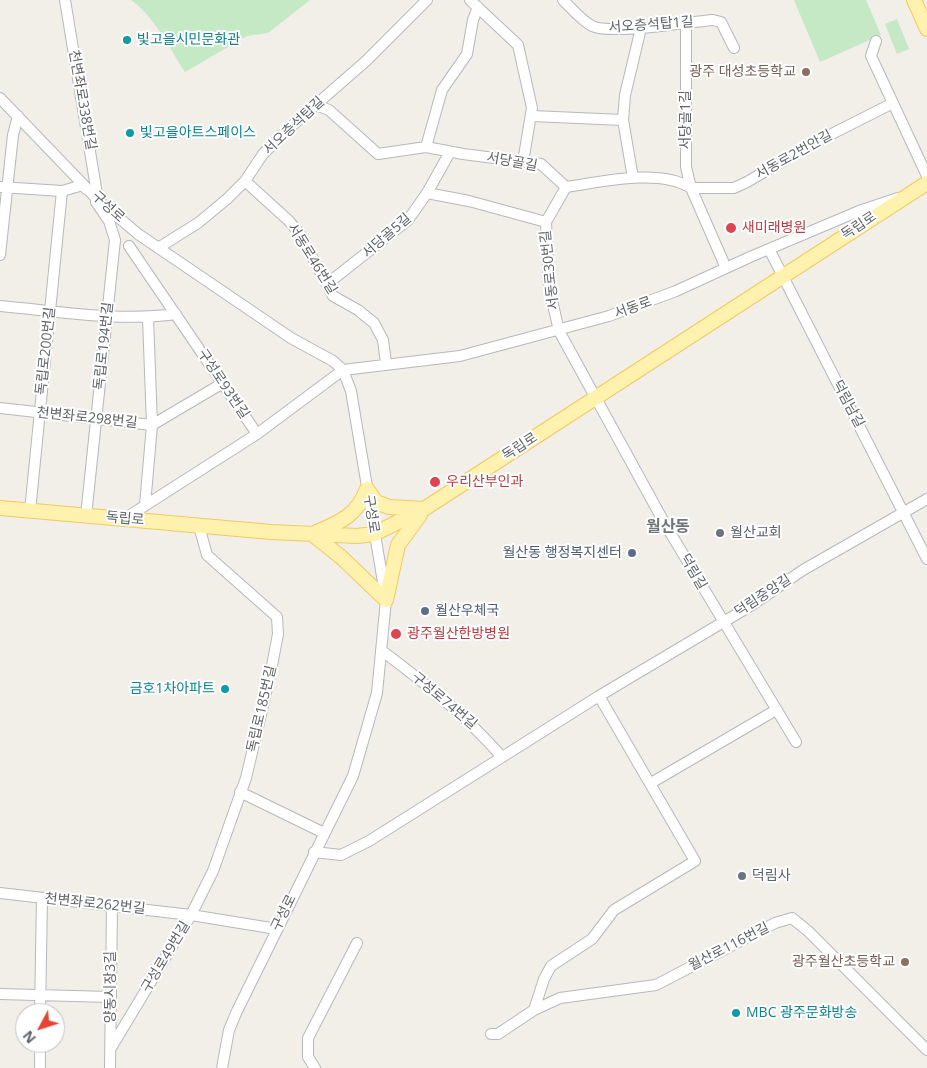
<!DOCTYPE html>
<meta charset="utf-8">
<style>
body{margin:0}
#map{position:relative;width:927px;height:1068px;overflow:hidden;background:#f1efe8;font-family:"Open Sans",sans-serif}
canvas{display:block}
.north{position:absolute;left:15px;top:1003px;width:50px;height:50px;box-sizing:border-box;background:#fff;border:1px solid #bfc1c3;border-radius:50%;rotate:230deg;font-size:14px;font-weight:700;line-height:20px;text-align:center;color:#5f6368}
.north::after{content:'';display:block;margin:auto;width:18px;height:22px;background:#ea4335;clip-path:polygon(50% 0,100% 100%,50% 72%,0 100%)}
</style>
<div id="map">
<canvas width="927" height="1068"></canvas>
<div class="north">N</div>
</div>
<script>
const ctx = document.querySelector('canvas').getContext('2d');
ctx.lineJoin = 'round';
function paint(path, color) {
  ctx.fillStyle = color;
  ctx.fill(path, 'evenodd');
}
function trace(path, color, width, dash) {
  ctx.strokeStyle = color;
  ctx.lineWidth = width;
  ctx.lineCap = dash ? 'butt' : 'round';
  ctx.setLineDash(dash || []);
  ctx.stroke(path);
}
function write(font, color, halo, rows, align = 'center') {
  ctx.font = font + ' "Open Sans","Noto Sans KR",sans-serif';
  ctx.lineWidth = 4;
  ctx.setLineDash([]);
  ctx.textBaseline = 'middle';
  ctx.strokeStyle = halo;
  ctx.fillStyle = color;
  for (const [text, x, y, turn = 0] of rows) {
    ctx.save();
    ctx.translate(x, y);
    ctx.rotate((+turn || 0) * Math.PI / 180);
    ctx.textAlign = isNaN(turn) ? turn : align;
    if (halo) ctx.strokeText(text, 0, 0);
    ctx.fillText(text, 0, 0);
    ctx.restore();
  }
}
const green = new Path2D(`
 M 131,0 L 310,0 L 268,33 L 247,36 L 185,72 C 169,48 155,17 131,0 Z
 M 794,0 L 866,0 L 881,35 L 820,62 Z
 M 897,19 L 909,49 L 897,54 L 885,24 Z`);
const minor = new Path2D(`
 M 65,0 L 98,200
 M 470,0 L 518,45 L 532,108 L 523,162
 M 563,0 C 572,9 581,20 592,26 C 611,35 688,22 713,20 L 721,22 L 734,48
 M 686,22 L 686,167 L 691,188 L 726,268
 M 876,41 L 871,56 L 927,176
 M 0,98 L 98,200 L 138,234 L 291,338 L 333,361 L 343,370 L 351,391 L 386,600 L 377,693 L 353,776 L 237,1011 L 229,1030 L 222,1068
 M 316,105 L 329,110 L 378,154 L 426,147 L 463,154 L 541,164 L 566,187 C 602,182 659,168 691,188
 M 532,116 L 623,120
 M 426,147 L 442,90 L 467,54 L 473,20 L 478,7
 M 633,178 L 623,120 L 625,95 L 641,28
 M 245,181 L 289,221 L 300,234 L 333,296 L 358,310 L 374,323 L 383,340 L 386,363
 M 0,187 L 62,191 L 83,185 L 86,189
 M 691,188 L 734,188 L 747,182 L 808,146 L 893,103
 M 427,193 L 469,201 L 546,222 L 549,287 L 559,331 L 665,524 L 796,742
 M 546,222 L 566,187
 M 129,246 L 257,434
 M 158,248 L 198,223 L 227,199 L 245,181 L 263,154 L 287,130 L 366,61 L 427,0
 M 769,249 L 927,559
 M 0,255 L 13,135 L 18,116
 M 327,284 L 408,220 L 427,193 L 450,152
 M 0,306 C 58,311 118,322 176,314
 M 0,408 L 152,425 L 223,383
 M 145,505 L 152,425 L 148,318
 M 30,511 L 62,191
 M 86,516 L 115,240 L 109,221 L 96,202
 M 124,519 L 257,434 L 343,370 L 460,356 L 609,316 L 676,291 L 750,257 L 859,211 L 898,198
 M 381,650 C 425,683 466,716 502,757
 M 599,696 L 752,605 L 803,570 L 927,499
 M 651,783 L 776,710
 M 240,792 L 324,833
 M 314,852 L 341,855 L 369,841 L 599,696 L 695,861 L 614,910 L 592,939 L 551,966 L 544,979 L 534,1010
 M 0,893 L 191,915 L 277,929
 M 0,994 L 110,997
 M 40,1013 L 42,898
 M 491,1034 L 498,1034 L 534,1010 L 560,998 L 656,985 L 775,923 L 792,918 L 808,931 L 927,1050
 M 111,1048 L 191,915 L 213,871 L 246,778 L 270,676 L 278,634 L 277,617 L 207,555 L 199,526
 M 40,1068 L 40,1043
 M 110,1068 L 112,906
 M 315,1068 L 308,1057 L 308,1038 L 357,943`);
const major = new Path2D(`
 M 914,0 L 927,29
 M 367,489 L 376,502 L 389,507 L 424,509
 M 0,508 L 271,532 L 357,536 L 374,534 L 424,509 L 927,183
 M 317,532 C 341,522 357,515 367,489
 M 312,534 L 341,557 L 386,600
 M 386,600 L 398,545 L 420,515`);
const markers = [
 [127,40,5,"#0f9aa8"],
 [806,72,5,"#8d6e63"],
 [130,133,5,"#0f9aa8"],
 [731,228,6,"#e0444e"],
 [435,482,6,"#e0444e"],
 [720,533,5,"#6b7280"],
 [632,553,5,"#5c6f8a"],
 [425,611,5,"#5c6f8a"],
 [396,634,6,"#e0444e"],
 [225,689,5,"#0f9aa8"],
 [742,876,5,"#6b7280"],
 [905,962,5,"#8d6e63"],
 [736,1013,5,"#0f9aa8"]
];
const streetNames = [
 ["서오층석탑1길",651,25,-4],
 ["천변좌로338번길",82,100,80],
 ["서당골1길",686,120,-90],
 ["서오층석탑길",294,126,-43],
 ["서동로2번안길",794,155,-29],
 ["서당골길",512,162,10],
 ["구성로",108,207,42],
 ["독립로",859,226,-34],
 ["서당골5길",387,236,-41],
 ["서동로46번길",312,259,58],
 ["서동로30번길",550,270,-96],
 ["서동로",633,308,-20],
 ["독립로194번길",104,346,-84],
 ["독립로200번길",46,351,-84],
 ["구성로93번길",223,384,56],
 ["덕림남길",848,404,62],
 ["천변좌로298번길",87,418,6],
 ["독립로",520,447,-33],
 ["구성로",371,514,81],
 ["독립로",125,519,5],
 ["덕림길",693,572,60],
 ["덕림중앙길",763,596,-33],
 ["구성로74번길",444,701,40],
 ["독립로185번길",262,709,-77],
 ["천변좌로262번길",95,904,6],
 ["구성로",284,913,-64],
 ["월산로116번길",729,947,-27],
 ["구성로49번길",166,957,-59],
 ["양동시장3길",111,987,-90]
];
const cultureNames = [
 ["빛고을시민문화관",137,40],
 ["빛고을아트스페이스",140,133],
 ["금호1차아파트",215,689,"right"],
 ["MBC 광주문화방송",746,1013]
];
const educationNames = [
 ["광주 대성초등학교",796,72],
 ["광주월산초등학교",895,962]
];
const healthNames = [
 ["새미래병원",742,228],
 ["우리산부인과",446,482],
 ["광주월산한방병원",407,634]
];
const worshipNames = [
 ["월산교회",730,533],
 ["덕림사",752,876]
];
const serviceNames = [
 ["월산동 행정복지센터",622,553],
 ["월산우체국",435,611,"left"]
];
const quarterNames = [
 ["월산동",668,527]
];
paint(green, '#c5e8c5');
trace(minor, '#b5b8bc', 12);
trace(major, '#f2c960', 16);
trace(minor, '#fff', 10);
trace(major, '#fff2af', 14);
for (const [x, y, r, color] of markers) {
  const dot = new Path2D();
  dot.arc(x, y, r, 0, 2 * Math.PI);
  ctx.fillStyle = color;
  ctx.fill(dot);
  trace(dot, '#fff', 2);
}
write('14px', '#5f6368', '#fff', streetNames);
write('14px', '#0d838f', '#fff', cultureNames, 'left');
write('14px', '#785e54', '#fff', educationNames, 'right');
write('14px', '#be3a42', '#fff', healthNames, 'left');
write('14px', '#5b616d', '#fff', worshipNames, 'left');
write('14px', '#4e5e75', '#fff', serviceNames, 'right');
write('bold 16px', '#70757a', '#fff', quarterNames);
</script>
